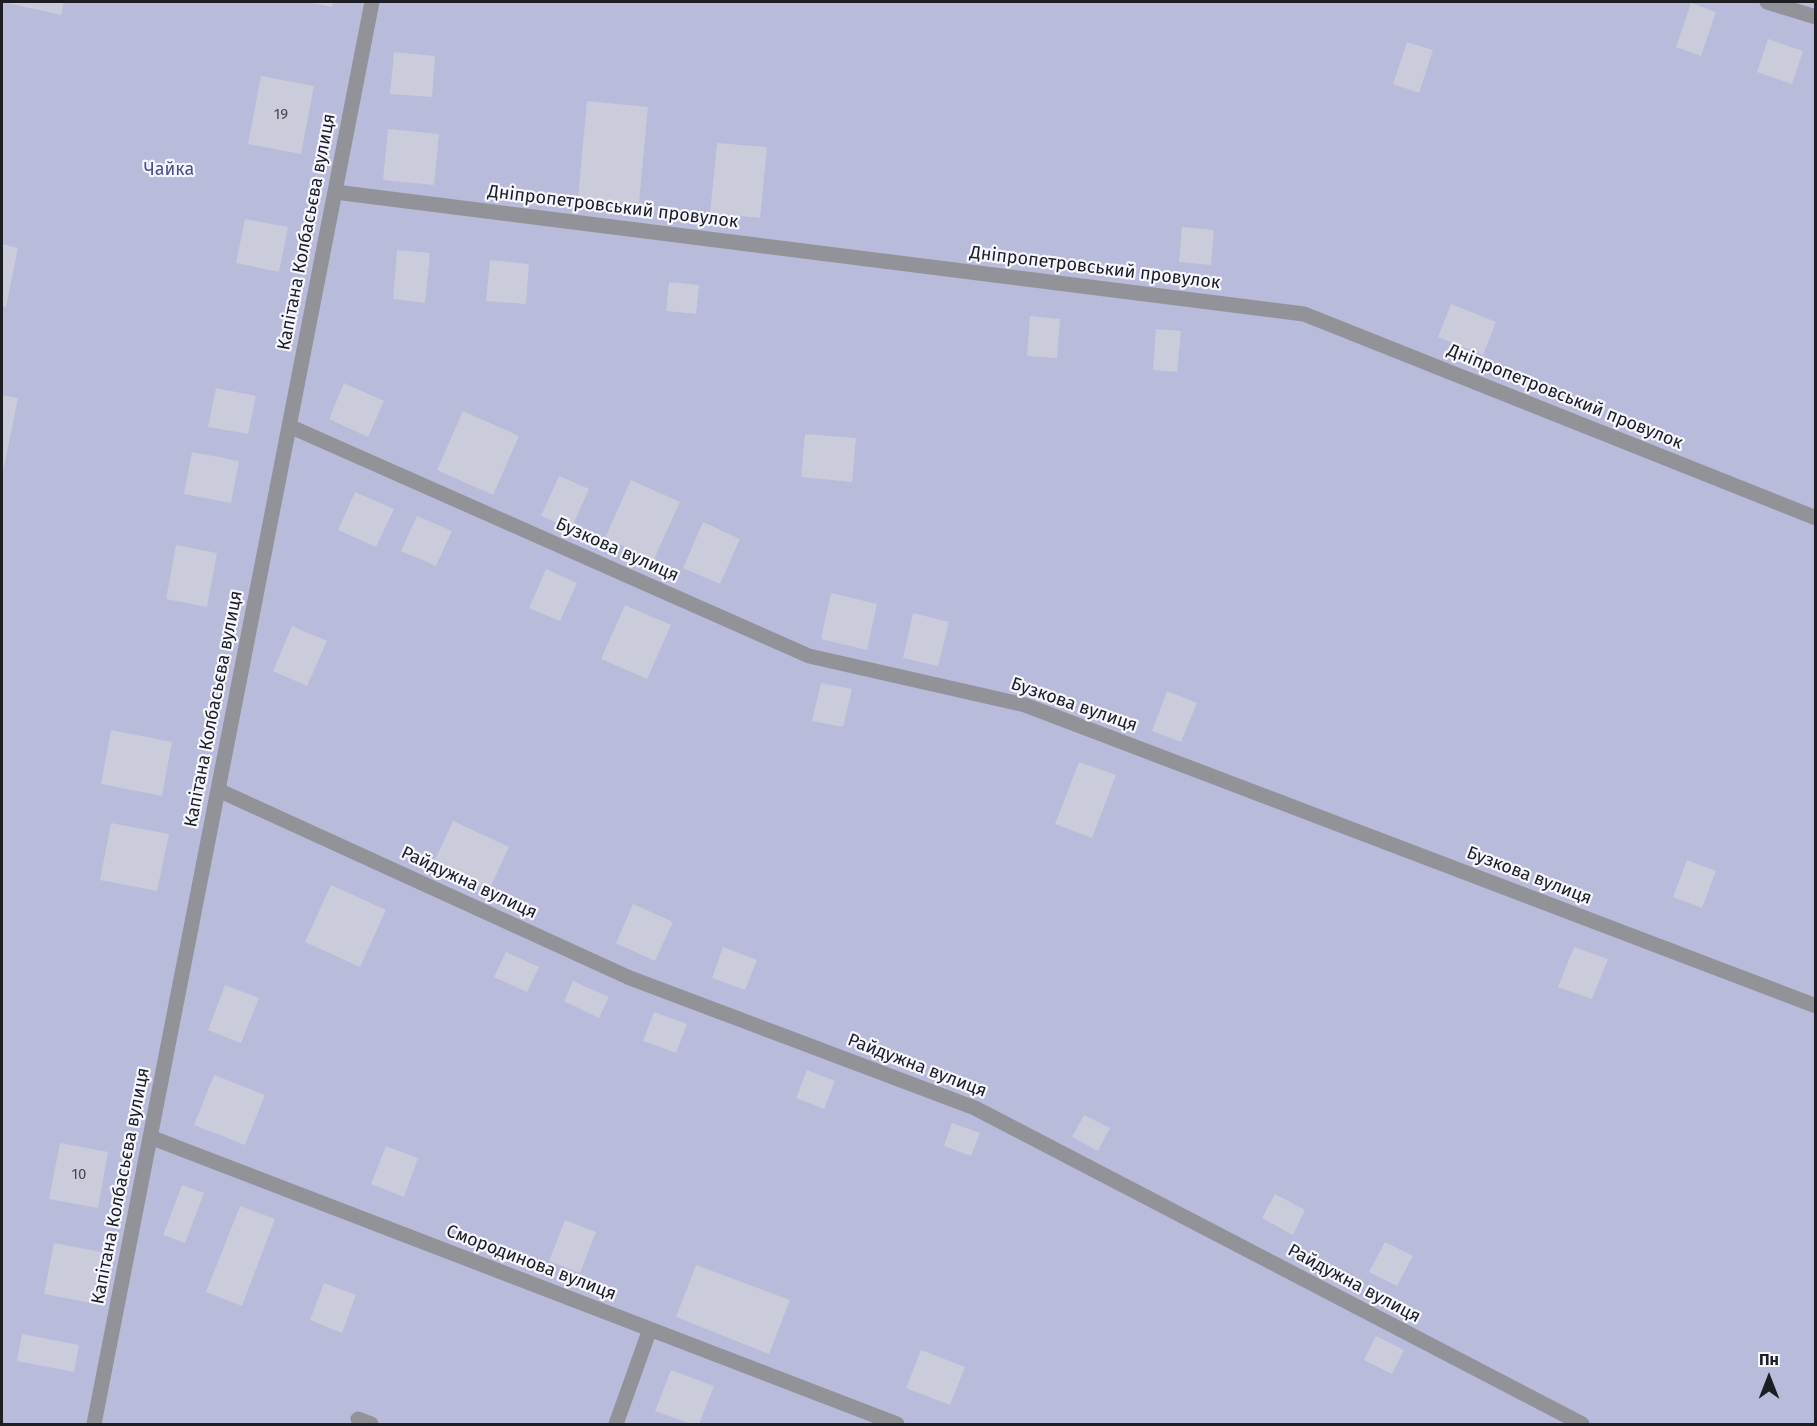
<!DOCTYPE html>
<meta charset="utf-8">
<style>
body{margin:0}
#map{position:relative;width:1817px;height:1426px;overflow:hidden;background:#e6e8f7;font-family:"Fira Sans",sans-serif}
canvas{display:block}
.frame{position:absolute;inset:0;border:3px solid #1d1e23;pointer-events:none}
.north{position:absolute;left:1739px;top:1348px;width:60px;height:60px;-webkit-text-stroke:4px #f5f6ff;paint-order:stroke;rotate:0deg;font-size:16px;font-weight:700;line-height:24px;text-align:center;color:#1d1e23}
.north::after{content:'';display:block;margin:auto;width:21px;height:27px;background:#1d1e23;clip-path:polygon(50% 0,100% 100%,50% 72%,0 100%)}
</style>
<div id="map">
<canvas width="1817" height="1426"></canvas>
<div class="frame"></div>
<div class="north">Пн</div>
</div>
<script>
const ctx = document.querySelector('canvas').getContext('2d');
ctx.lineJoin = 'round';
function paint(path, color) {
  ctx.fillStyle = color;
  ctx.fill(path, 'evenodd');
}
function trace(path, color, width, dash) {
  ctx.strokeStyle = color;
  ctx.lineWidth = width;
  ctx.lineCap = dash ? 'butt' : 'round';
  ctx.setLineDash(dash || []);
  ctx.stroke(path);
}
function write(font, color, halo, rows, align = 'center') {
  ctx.font = font + ' "Fira Sans",sans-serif';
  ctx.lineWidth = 4.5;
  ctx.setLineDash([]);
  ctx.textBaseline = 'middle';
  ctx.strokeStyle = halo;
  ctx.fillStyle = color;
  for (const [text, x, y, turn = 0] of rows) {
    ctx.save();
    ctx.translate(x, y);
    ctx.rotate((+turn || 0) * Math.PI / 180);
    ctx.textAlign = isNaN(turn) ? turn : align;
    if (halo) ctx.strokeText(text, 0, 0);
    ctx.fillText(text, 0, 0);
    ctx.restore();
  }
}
const green = new Path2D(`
 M 2,2 L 1815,2 L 1815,1424 L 2,1424 Z`);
const building = new Path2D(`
 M 2,2 L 64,2 L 61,15 Z
 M 306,2 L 333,2 L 332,7 Z
 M 1691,3 L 1716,12 L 1701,56 L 1676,47 Z
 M 1768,39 L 1803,51 L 1792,84 L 1757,72 Z
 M 1407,42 L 1433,50 L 1419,93 L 1393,84 Z
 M 394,52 L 435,56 L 432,97 L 390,94 Z
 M 261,76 L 314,86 L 301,154 L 248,144 Z
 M 587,101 L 648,107 L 639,203 L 578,198 Z
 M 388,129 L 439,134 L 434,185 L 383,180 Z
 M 717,143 L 767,147 L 760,218 L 710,213 Z
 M 245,219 L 288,227 L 279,272 L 236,263 Z
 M 1182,227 L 1214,230 L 1211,265 L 1179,262 Z
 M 2,244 L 18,248 L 6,307 L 2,306 Z
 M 397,250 L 430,253 L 425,303 L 393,299 Z
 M 490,260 L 529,264 L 526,304 L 486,301 Z
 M 669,282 L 699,285 L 696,314 L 666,311 Z
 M 1451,304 L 1496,322 L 1483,355 L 1438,337 Z
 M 1030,316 L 1060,319 L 1057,358 L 1027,356 Z
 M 1156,329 L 1181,331 L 1177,372 L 1153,370 Z
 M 344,383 L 384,401 L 368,437 L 329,419 Z
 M 216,388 L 256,396 L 248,434 L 208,427 Z
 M 2,395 L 18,398 L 3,472 L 2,472 Z
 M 463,411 L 519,436 L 493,495 L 437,470 Z
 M 805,434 L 856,438 L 852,482 L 801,477 Z
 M 192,452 L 239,461 L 231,503 L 184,494 Z
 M 559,476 L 589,489 L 571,529 L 541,516 Z
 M 631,480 L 680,502 L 654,559 L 605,538 Z
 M 355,492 L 394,509 L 376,547 L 338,530 Z
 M 417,516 L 452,531 L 436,566 L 401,551 Z
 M 703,522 L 740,539 L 720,584 L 683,568 Z
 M 176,545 L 217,553 L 207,607 L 166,599 Z
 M 546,569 L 577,583 L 560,621 L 529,608 Z
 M 831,593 L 877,604 L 867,650 L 821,639 Z
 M 625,605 L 671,625 L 647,679 L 601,659 Z
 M 913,613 L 949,622 L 938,666 L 903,658 Z
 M 292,626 L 327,641 L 307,686 L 273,671 Z
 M 821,683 L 852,689 L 843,727 L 812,721 Z
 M 1167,691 L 1197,703 L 1181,742 L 1152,731 Z
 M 111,730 L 172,742 L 162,796 L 101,784 Z
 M 1079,762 L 1116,775 L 1092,838 L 1055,824 Z
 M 453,821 L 509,847 L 489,890 L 433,864 Z
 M 111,823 L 169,834 L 157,891 L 100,880 Z
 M 1687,860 L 1716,871 L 1702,908 L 1673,897 Z
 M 331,885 L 386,910 L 360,967 L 305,942 Z
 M 633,904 L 673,922 L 655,961 L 616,943 Z
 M 723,947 L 757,960 L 745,990 L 712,978 Z
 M 1574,947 L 1608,959 L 1592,999 L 1558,987 Z
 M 506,952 L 539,967 L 527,992 L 494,977 Z
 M 573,981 L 609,997 L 599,1018 L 564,1001 Z
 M 225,985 L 259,998 L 241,1043 L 208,1030 Z
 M 654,1012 L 687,1024 L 676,1053 L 643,1041 Z
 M 807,1070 L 835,1081 L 824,1109 L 796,1098 Z
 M 214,1075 L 265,1095 L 245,1145 L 194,1125 Z
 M 1084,1115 L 1110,1128 L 1098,1151 L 1072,1137 Z
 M 952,1123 L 980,1133 L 971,1156 L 944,1146 Z
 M 60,1143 L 108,1152 L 98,1208 L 49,1199 Z
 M 386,1146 L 418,1158 L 404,1197 L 371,1184 Z
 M 182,1185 L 204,1193 L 185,1243 L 163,1235 Z
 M 1275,1194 L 1305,1210 L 1293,1235 L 1262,1218 Z
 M 240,1206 L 275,1219 L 242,1306 L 206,1292 Z
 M 565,1220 L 596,1232 L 580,1273 L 549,1261 Z
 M 1385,1242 L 1413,1256 L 1397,1286 L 1369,1272 Z
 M 54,1243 L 101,1252 L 91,1303 L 44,1294 Z
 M 696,1265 L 790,1300 L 769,1354 L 676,1317 Z
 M 324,1283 L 356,1295 L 342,1333 L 310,1320 Z
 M 22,1334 L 79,1345 L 74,1372 L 17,1361 Z
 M 1376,1336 L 1404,1350 L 1392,1374 L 1364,1360 Z
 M 921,1350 L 965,1367 L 950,1405 L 906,1388 Z
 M 671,1370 L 714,1386 L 699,1424 L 691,1424 L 655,1411 Z`);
const service = new Path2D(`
 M 1767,2 L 1816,17
 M 335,192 L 1304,314 L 1816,518
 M 289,426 L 809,656 L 1025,705 L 1816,1006
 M 218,790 L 630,978 L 975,1108 L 1582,1424
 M 150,1137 L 897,1424
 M 358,1419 L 371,1424
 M 94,1424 L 372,2
 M 616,1424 L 650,1329`);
const numberNames = [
 ["19",281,115],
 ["10",79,1175]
];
const parkNames = [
 ["Чайка",169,170]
];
const streetNames = [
 ["Дніпропетровський провулок",613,207,7],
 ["Капітана Колбасьєва вулиця",307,232,-79],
 ["Дніпропетровський провулок",1095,268,7],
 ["Дніпропетровський провулок",1565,397,22],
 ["Бузкова вулиця",617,550,24],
 ["Бузкова вулиця",1074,705,19],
 ["Капітана Колбасьєва вулиця",214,709,-79],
 ["Бузкова вулиця",1529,876,21],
 ["Райдужна вулиця",469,883,25],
 ["Райдужна вулиця",917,1066,21],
 ["Капітана Колбасьєва вулиця",121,1186,-79],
 ["Смородинова вулиця",531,1263,21],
 ["Райдужна вулиця",1354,1284,28]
];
paint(green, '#b8bbd9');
paint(building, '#caccdb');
trace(service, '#929399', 15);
write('15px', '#484a51', null, numberNames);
write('18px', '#4d5089', '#f5f6ff', parkNames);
write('18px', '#1d1e23', '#f5f6ff', streetNames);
</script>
